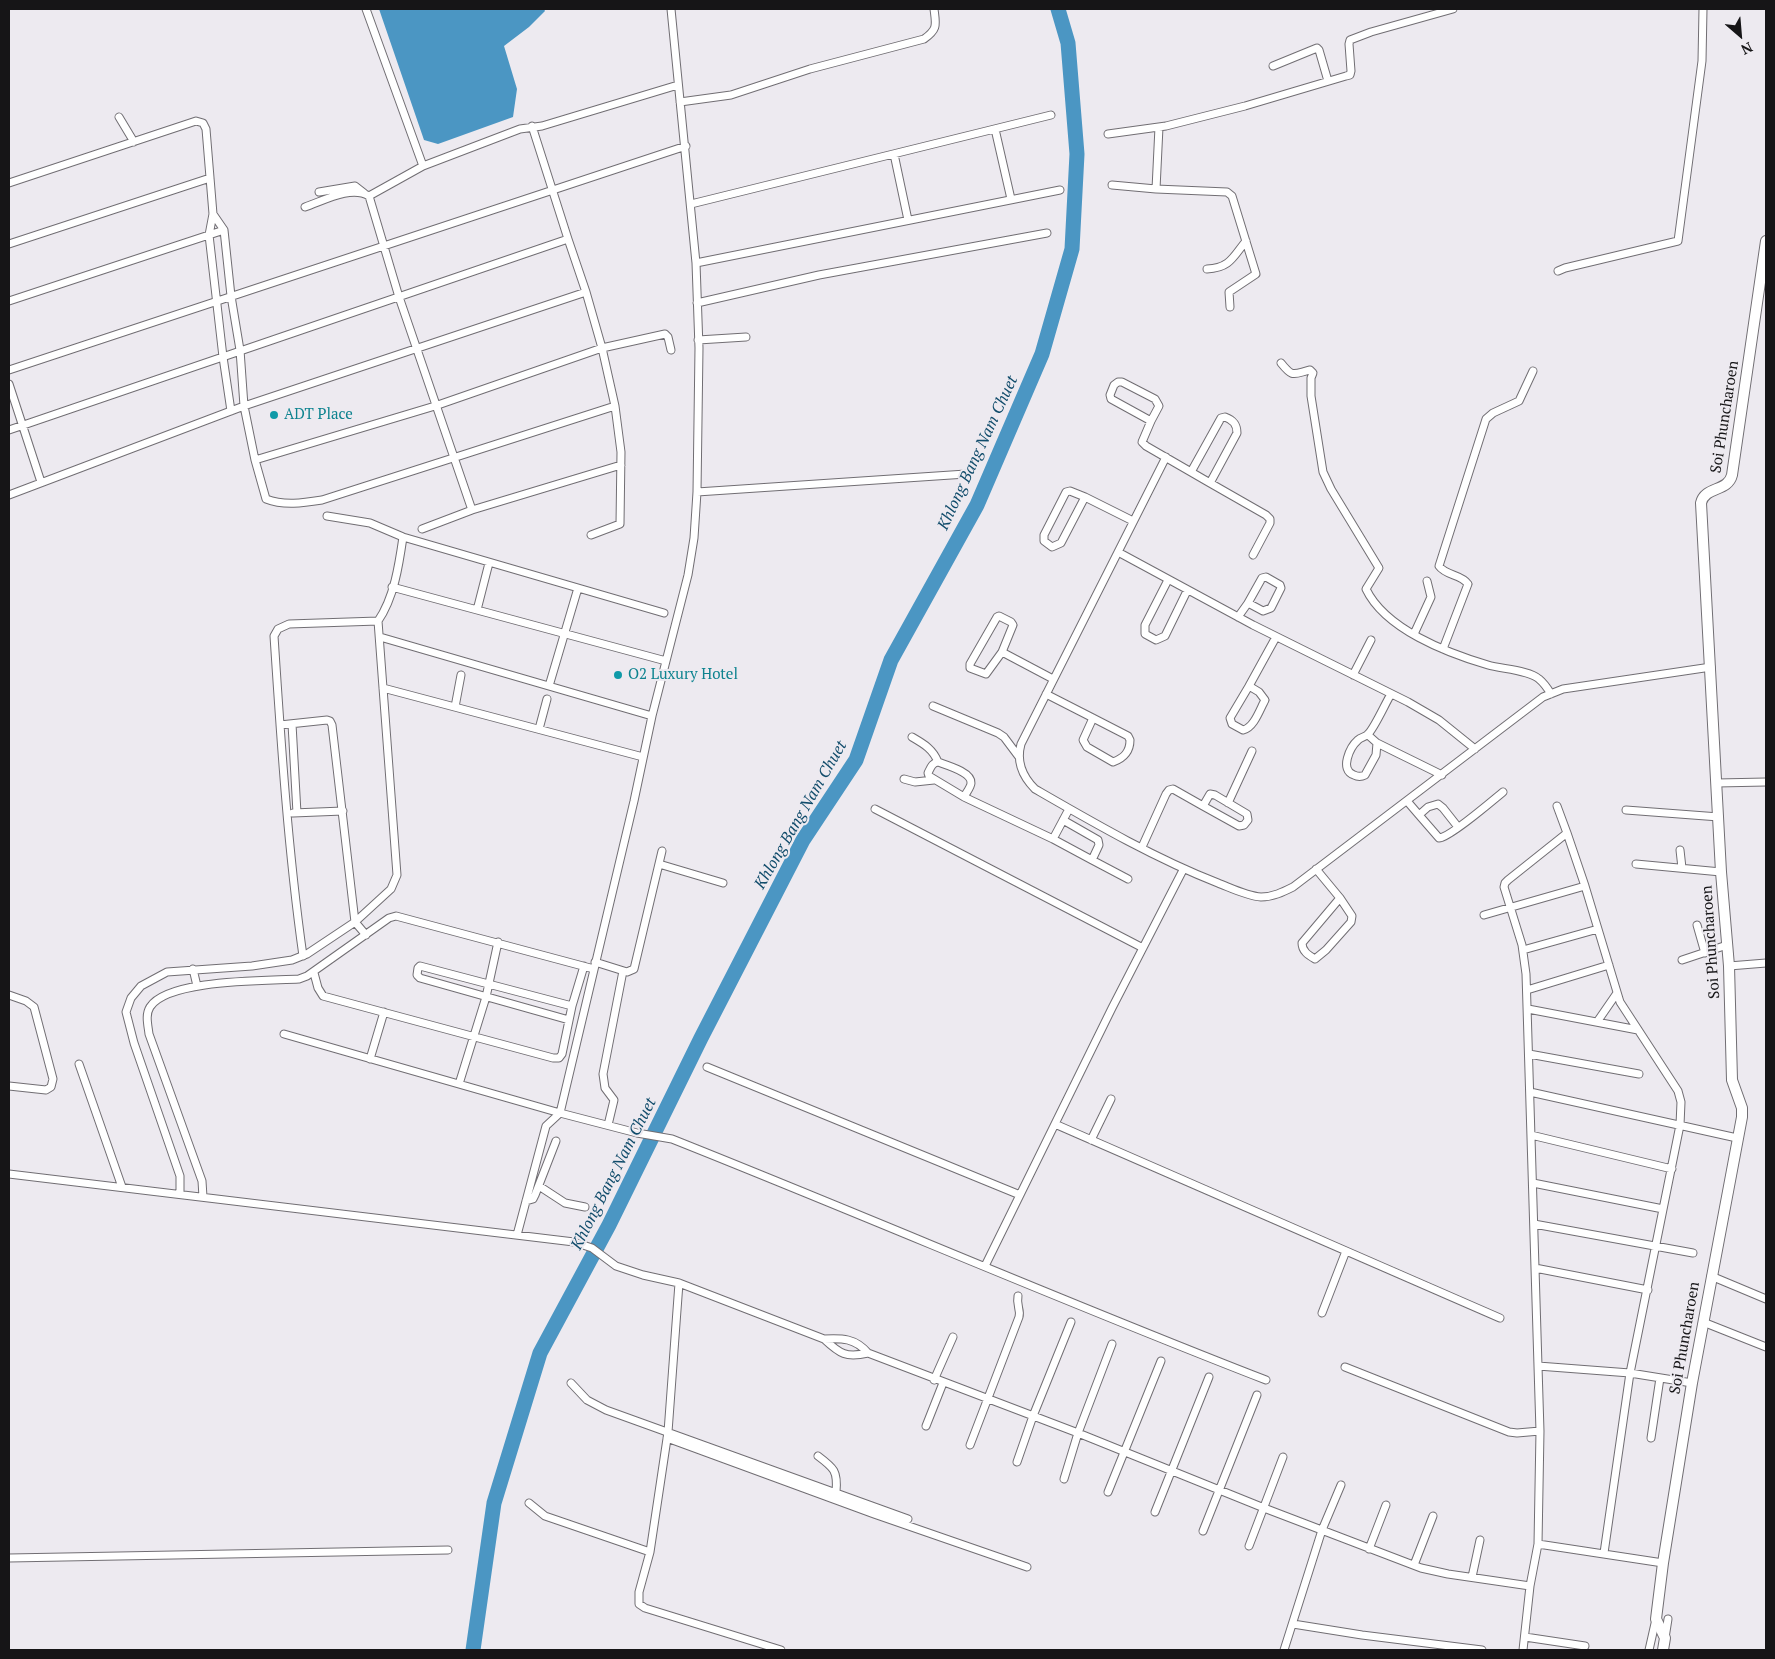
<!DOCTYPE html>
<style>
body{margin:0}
#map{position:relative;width:1775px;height:1659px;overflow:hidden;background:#edeaf0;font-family:"PT Serif",serif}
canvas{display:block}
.frame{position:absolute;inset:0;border:10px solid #161517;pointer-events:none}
.north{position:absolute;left:1715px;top:10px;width:50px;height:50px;-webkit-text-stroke:4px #edeaf0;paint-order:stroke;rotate:153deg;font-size:14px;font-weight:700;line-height:20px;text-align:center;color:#161517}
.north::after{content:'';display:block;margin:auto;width:18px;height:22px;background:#161517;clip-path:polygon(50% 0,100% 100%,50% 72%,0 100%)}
</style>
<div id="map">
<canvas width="1775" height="1659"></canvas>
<div class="frame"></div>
<div class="north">N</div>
</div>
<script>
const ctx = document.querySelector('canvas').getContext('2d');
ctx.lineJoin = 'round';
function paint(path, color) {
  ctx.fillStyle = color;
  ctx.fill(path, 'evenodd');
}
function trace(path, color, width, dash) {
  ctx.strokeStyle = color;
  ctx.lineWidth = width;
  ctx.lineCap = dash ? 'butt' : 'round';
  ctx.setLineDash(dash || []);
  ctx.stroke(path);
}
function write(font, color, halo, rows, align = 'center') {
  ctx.font = font + ' "PT Serif",serif';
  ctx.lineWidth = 4;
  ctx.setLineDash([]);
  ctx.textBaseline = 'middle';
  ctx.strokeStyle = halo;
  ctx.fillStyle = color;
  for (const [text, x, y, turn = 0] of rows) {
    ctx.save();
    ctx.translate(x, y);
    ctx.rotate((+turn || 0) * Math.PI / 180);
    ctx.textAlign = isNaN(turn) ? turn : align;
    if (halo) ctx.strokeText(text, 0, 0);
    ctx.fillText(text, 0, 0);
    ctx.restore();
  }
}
const water = new Path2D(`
 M 379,9 L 544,9 L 545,11 L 529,27 L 504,46 L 517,89 L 513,117 L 438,144 L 424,140 Z`);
const river = new Path2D(`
 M 473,1650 L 494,1503 L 540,1353 L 609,1225 L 701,1038 L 803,840 L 856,760 L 891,660 L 977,505 L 1042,354 L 1072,249 L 1077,154 L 1068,43 L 1058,9`);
const street = new Path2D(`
 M 366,9 L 423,166
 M 1273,66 L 1317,48 L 1319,50 L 1328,81
 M 680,102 L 731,95 L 810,69 L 924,39 C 938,29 936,25 934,9
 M 119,117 L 134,142
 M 532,126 L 568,239 L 586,292 L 602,348 L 615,406 L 621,452 L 620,524 L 591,535
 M 1159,127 L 1156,189 L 1227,192 L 1232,196 L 1256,274 L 1229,292 L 1230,307
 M 995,129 L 1011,199
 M 1108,134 L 1166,126 L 1245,106 L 1346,76 L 1350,75 L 1351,71 L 1349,44 L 1350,40 L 1371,32 L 1453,9
 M 894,154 L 908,220
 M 9,183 L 196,121 L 203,123 L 206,129 L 213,214 L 209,235 L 223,357 L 231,411
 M 1112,185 L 1156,189
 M 319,192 L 355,186 L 364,193
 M 369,196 L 423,166 L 520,129 L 542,126 L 678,85
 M 691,204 L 1051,115
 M 305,207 C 323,201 351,185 369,196 L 399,297 L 472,510
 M 213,214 L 224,230 L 231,296 L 240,350 L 244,406 L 255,460 L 266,499 C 284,506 303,503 322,500 L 615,406
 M 9,244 L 210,178
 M 696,263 L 1060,190
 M 1207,269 C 1230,268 1233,257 1246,241
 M 1558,271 L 1565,268 L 1678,241 L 1702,61 L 1703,9
 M 9,301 L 224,230
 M 697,303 L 819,275 L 1047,233
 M 698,340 L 746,337
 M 1281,363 C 1293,378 1293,374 1310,370 L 1313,373 L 1311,378 L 1311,396 L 1323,472 L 1331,489 L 1379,568 L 1366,589 C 1385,629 1447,653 1488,665 C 1501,669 1529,670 1539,679 C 1544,683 1548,689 1551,694
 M 9,370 L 686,146
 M 1118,382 L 1122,382 L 1155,399 L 1159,406 L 1151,421 L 1111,399 L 1110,395 L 1114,385 Z
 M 9,384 L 41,482
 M 1225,417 C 1233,420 1237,424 1237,433 L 1210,483 L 1191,472 L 1221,418 Z
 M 1151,421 L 1142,442 L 1146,446 L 1191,472
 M 9,430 L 568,239
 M 1166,457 L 1021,744 C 1016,762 1022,776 1035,789 C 1094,823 1154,858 1218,883 C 1231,888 1247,896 1261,897 C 1273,897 1283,892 1293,887 L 1543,697 L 1563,689 L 1711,667
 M 255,460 L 435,406 L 602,348 L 665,334 L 668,337 L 671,350
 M 1210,483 L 1266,515 L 1270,519 L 1270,523 L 1253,555
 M 1070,491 L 1085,497 L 1061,543 L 1052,547 L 1044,541 L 1044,535 L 1066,492 Z
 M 697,492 L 966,474
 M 9,495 L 244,406 L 586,292
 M 1085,497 L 1133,521
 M 327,516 L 370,523 L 403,537 L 664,613
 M 422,529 L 472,510 L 621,465
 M 1118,552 L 1253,625 L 1408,702 L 1439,720 L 1475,749
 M 1266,577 L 1280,585 L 1281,588 L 1271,608 L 1263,611 L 1248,603 L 1262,578 Z
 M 1168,580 L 1145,625 L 1145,634 L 1156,640 L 1165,636 L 1187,591
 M 392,587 L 666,661
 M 477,610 L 489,563
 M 1238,617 L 1248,603
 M 1414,634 L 1431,597 L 1427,581
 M 380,637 L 652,716
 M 1443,649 L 1468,584 C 1461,574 1446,576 1439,566 L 1486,419 L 1493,413 L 1519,401 L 1533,371
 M 1002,652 L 986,674 L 970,668 L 970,664 L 997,617 L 999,616 L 1011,622 L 1013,625 L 1002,652 L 1053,679
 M 1353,675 L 1371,640
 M 549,686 L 578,588
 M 1249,686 L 1259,692 L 1265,700 C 1260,709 1254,728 1243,730 L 1232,724 L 1230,718 Z
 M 1249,686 L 1276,637
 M 383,688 L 643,757
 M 1046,694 L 1093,718
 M 933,706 L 998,733 L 1004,737 L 1019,757
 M 455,707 L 461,675
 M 1093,718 L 1128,736 L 1130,740 C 1130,752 1124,758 1113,762 L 1087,747 L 1083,740 Z
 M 292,724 L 297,813
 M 280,725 L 327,720 L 330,721 L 332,725 L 355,922 L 366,935
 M 539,729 L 547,699
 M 1368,735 L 1377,743 L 1376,755 L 1365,775 C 1361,777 1358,777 1354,775 C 1339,770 1350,747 1358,740 C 1361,737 1366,737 1368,734 C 1374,729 1386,702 1391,694
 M 912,737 C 924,744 933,749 938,762 C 946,765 972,772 971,783 C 971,787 966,793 964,797 L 929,776 L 928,773 C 931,767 932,763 938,762
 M 1377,743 L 1442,775
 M 904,779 L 915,782 L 934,780
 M 1717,783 L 1766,782
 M 1210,794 L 1215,795 L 1247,814 L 1248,820 L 1244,825 L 1239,826 L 1203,806 Z
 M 964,797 L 1053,839 L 1092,860 L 1099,845 L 1098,840 L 1063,820
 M 1407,801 L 1419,815
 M 1228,803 L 1252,751
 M 1557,806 L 1567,833 L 1585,886 L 1620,1002 L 1678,1091 L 1681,1102 L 1680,1125 L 1630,1373 L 1604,1553
 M 875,809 L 1143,948
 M 1626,810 L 1719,817
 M 293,813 L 343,811
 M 1458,827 L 1443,808 L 1438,804 L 1428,807 L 1419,815 L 1439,838 C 1449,838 1492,801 1503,792
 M 1053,839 L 1069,809
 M 1142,847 L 1166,794 L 1169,790 L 1173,789 L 1203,806
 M 1680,850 L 1682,868
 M 1092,860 L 1128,879
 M 659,864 L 723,883
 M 1636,864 L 1721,872
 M 1316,869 L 1340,898
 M 1340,898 L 1352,916 L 1351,922 L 1326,950 L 1315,959 C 1308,955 1302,951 1302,943 Z
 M 1484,915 L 1585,886
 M 1697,925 L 1705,953
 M 1523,950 L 1598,929
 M 303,956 C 288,850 281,743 274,636 L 278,629 L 289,624 L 378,621
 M 1682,960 L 1727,945
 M 595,962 L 627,972 L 634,969 L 662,851
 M 1729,966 L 1766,963
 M 193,969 L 197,986
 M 314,973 L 318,988 L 323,996 L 553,1058 L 559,1058 L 562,1054 L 572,1006 L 584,966
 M 1527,990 L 1609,965
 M 9,995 L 26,1001 L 34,1007 L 53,1079 L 51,1087 L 46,1090 L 9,1086
 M 1528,1009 L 1638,1030
 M 569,1020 L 420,978 L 417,975 L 418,968 L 420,966 L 572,1006
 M 1597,1022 L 1617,993
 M 284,1034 L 560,1113 L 637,1133 L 672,1139 C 871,1218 1067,1303 1266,1380
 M 1529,1054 L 1639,1074
 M 370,1059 L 384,1012
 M 79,1064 L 122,1187
 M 707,1067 L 1020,1195
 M 459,1084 L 486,997 L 498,942
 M 1530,1092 L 1737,1138
 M 1055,1124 L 1500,1318
 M 608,1125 L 614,1100 L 605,1088 L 603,1074 L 623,971
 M 1531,1135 L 1672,1169
 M 1091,1140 L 1111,1099
 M 9,1174 L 574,1242 L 592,1248 L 616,1266 L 643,1275 L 679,1283 L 824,1339 C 840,1354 846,1358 868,1353
 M 1533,1183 L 1663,1209
 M 539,1186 L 565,1203 L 585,1207
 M 180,1194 L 180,1176 L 134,1043 L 126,1012 L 131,998 L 141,986 L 167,972 L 252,966 L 292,960 L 307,954 L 355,922 L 391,889 L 397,875 L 378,621 C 394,598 399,565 403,537
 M 203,1197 L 202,1181 L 149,1034 C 148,1025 145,1015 150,1007 C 168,979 267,981 299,979 L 307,976 L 389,918 L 396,916 L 594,969
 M 526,1201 L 533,1199 L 535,1195 L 556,1141
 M 1534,1224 L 1693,1253
 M 517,1235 L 546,1126 L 560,1113 L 634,801 L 652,716 L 688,575 L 694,538 L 697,492 L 699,348 L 696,263 L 671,9
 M 985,1266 L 1112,1008 L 1183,870
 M 1535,1268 L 1648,1290
 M 1711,1276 L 1766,1299
 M 679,1283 L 668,1432 L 650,1552 L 639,1592 L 639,1604 L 645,1608 L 781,1650
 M 1322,1313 L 1346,1251
 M 1703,1322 L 1766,1347
 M 824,1339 C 842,1338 855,1338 868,1353 L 1078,1433 L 1264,1508 L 1421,1568 L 1448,1574 L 1530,1586
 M 1538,1366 L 1630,1373 L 1692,1383
 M 1345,1367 L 1509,1432 L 1517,1433 L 1540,1431
 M 934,1380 L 953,1337
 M 571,1383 L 587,1400 L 606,1410 L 908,1519
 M 926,1426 L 943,1383
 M 667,1438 L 874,1514 L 1027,1567
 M 1651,1438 L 1660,1378
 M 970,1445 L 1019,1317 C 1021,1309 1016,1306 1018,1296
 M 818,1456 C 834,1468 838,1471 836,1492
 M 1017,1462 L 1033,1416 L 1071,1322
 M 1064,1479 L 1078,1433 L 1112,1344
 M 1108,1492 L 1161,1361
 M 529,1503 L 545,1516 L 650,1552
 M 1155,1512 L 1209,1377
 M 1203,1531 L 1257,1395
 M 1538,1544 L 1663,1563
 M 1249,1546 L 1283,1457
 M 1369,1549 L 1386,1505
 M 9,1558 L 448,1550
 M 1414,1565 L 1433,1516
 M 1472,1577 L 1480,1540
 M 1293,1624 L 1362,1635 L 1482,1650
 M 1525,1637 L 1585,1646
 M 1665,1638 L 1668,1619
 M 1284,1650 L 1322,1530 L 1341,1485
 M 1523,1650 L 1530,1586 L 1538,1544 L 1540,1431 L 1526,974 L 1522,945 L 1504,887 L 1505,883 L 1508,880 L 1567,833
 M 1649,1650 L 1656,1619`);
const secondary = new Path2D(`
 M 1663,1650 L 1665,1638 L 1656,1619 L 1663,1563 L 1692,1383 L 1742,1117 L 1742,1108 L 1732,1080 L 1729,966 L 1721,872 L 1701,503 C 1705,486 1728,492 1732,475 L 1766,241`);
const markers = [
 [274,415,5,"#0f9aa8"],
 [618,675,5,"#0f9aa8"]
];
const cultureNames = [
 ["ADT Place",284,415],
 ["O2 Luxury Hotel",628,675]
];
const streetNames = [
 ["Soi Phuncharoen",1725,417,-81],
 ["Soi Phuncharoen",1711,942,-94],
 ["Soi Phuncharoen",1685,1338,-80]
];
const waterNames = [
 ["Khlong Bang Nam Chuet",978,453,-65],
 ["Khlong Bang Nam Chuet",801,815,-60],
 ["Khlong Bang Nam Chuet",614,1174,-63]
];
paint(water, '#4b96c3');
trace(river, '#4b96c3', 15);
trace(street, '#716e73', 9);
trace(secondary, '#716e73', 12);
trace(street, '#fff', 7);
trace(secondary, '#fff', 10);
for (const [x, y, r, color] of markers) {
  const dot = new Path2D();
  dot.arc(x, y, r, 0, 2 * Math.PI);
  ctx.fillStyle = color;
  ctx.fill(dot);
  trace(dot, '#edeaf0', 2);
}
write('15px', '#0d838f', '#edeaf0', cultureNames, 'left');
write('15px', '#161517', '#edeaf0', streetNames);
write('italic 16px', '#114c6b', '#edeaf0', waterNames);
</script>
